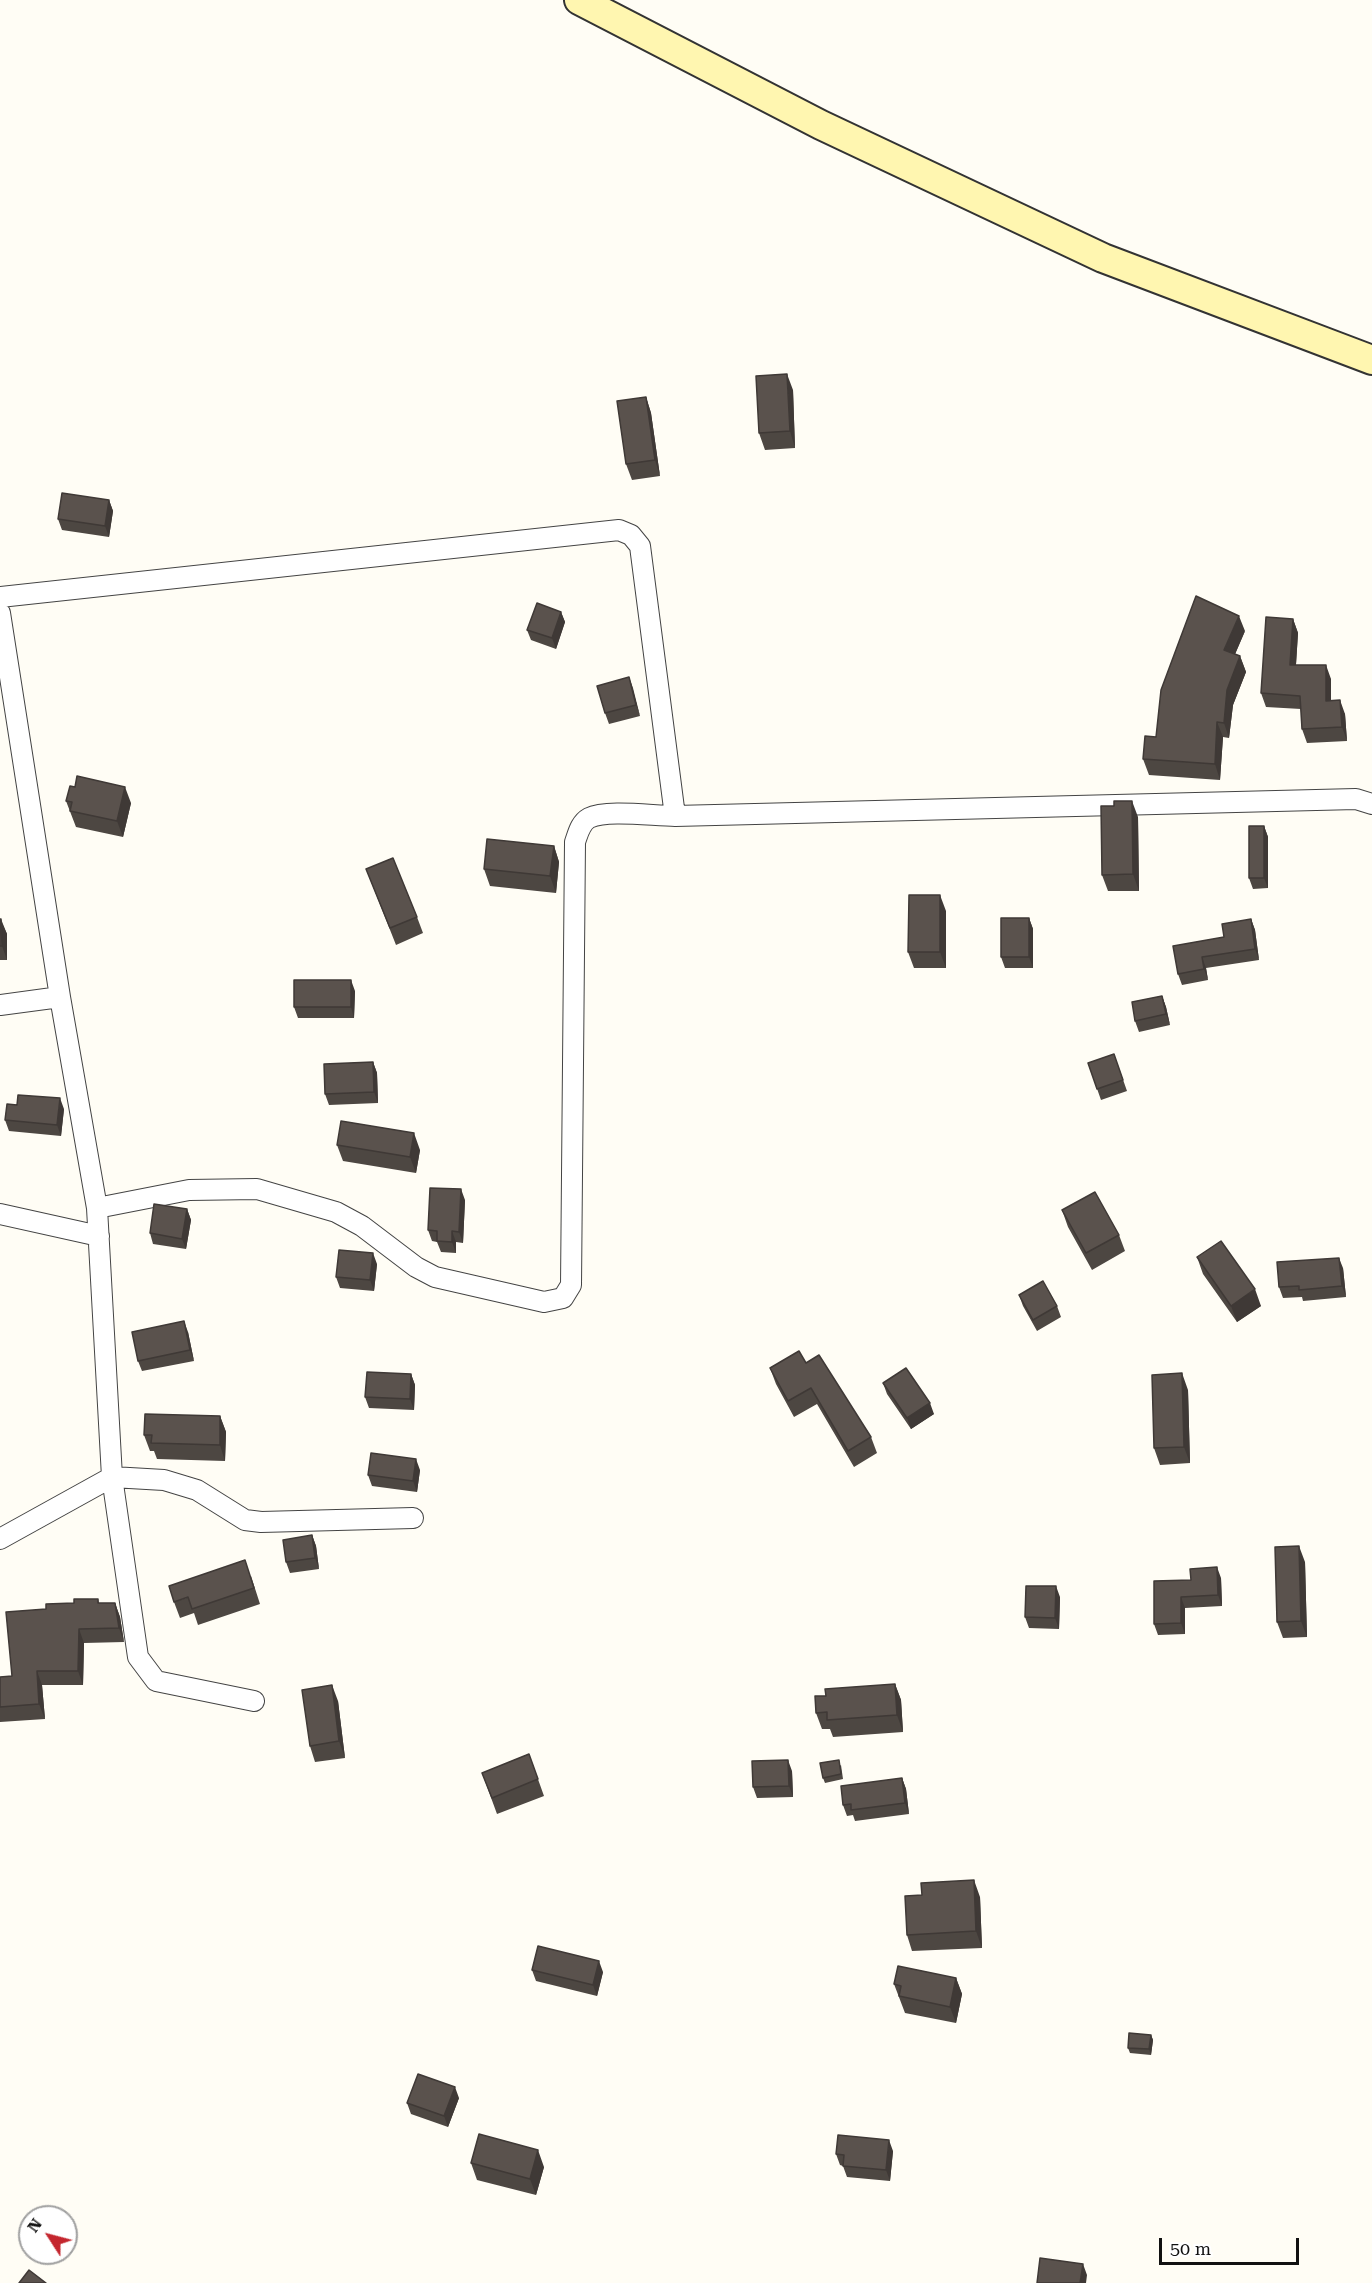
<!DOCTYPE html>
<style>
body{margin:0}
#map{position:relative;width:1372px;height:2283px;overflow:hidden;background:#fffdf5;font-family:"Roboto Serif",serif}
canvas{display:block}
.north{position:absolute;left:18px;top:2205px;width:60px;height:60px;box-sizing:border-box;background:#fff;border:2px solid #a0a0a0;border-radius:50%;rotate:306deg;font-size:16px;font-weight:700;line-height:24px;text-align:center;color:#111}
.north::after{content:'';display:block;margin:auto;width:21px;height:27px;background:#c4262e;clip-path:polygon(50% 0,100% 100%,50% 72%,0 100%)}
.scale{position:absolute;left:1159px;top:2238px;width:140px;height:27px;box-sizing:border-box;border:3px solid #111;border-top:0;padding-left:8px;font-size:18px;line-height:21px;white-space:nowrap;color:#111;-webkit-text-stroke:4px #fff;paint-order:stroke}
</style>
<div id="map">
<canvas width="1372" height="2283"></canvas>
<div class="north">N</div>
<div class="scale">50 m</div>
</div>
<script>
const ctx = document.querySelector('canvas').getContext('2d');
ctx.lineJoin = 'round';
function trace(path, color, width, dash) {
  ctx.strokeStyle = color;
  ctx.lineWidth = width;
  ctx.lineCap = dash ? 'butt' : 'round';
  ctx.setLineDash(dash || []);
  ctx.stroke(path);
}
function paint(path, color) {
  ctx.fillStyle = color;
  ctx.fill(path, 'evenodd');
}
const minor = new Path2D(`
 M 0,597 L 619,530 L 631,535 L 640,546 L 675,816 L 1356,799 L 1372,804
 M 0,613 L 60,997 L 97,1208 L 112,1477 L 138,1657 L 156,1681 L 254,1701
 M 0,1005 L 60,997
 M 97,1208 L 189,1190 L 257,1189 L 336,1212 L 362,1226 L 416,1267 L 435,1277 L 544,1302 L 563,1298 L 571,1285 L 575,842 C 578,834 580,823 589,818 C 607,809 653,816 675,816
 M 0,1214 L 99,1236
 M 0,1539 L 112,1477 L 164,1480 L 197,1490 L 245,1520 L 261,1522 L 413,1518`);
const secondary = new Path2D(`
 M 579,0 L 821,125 L 1103,258 L 1372,360`);
const wall = new Path2D(`
 M 793,390 L 795,448 L 765,450 L 759,433 Z
 M 646,397 L 651,413 L 660,476 L 632,480 L 626,464 Z
 M 109,500 L 113,511 L 109,537 L 62,530 L 58,519 Z
 M 561,612 L 565,622 L 556,649 L 531,640 L 527,630 Z
 M 1293,619 L 1298,633 L 1296,665 L 1331,679 L 1331,700 L 1345,714 L 1347,741 L 1307,743 L 1302,729 L 1301,709 L 1266,707 L 1261,693 Z
 M 1245,631 L 1235,654 L 1240,656 L 1246,672 L 1233,705 L 1229,738 L 1223,737 L 1220,780 L 1149,775 L 1143,759 L 1156,737 Z
 M 629,677 L 640,716 L 609,724 L 605,713 Z
 M 66,801 L 131,803 L 123,837 L 76,827 Z
 M 1138,817 L 1139,891 L 1108,891 L 1102,875 Z
 M 1264,826 L 1268,837 L 1268,888 L 1253,889 L 1249,878 Z
 M 554,846 L 559,862 L 556,893 L 490,886 L 484,869 Z
 M 366,869 L 417,917 L 423,933 L 396,945 Z
 M 946,911 L 946,968 L 914,968 L 908,952 Z
 M 1029,918 L 1033,929 L 1033,968 L 1005,968 L 1001,957 Z
 M 0,919 L 7,934 L 7,960 L 0,960 Z
 M 1251,919 L 1255,930 L 1259,960 L 1206,968 L 1208,980 L 1182,985 L 1178,974 L 1224,937 Z
 M 355,991 L 354,1018 L 298,1018 L 294,1007 Z
 M 1162,996 L 1166,1007 L 1170,1025 L 1139,1032 L 1135,1021 Z
 M 1114,1054 L 1127,1091 L 1101,1100 L 1088,1063 Z
 M 373,1062 L 377,1073 L 378,1103 L 329,1105 L 325,1094 Z
 M 64,1109 L 61,1136 L 9,1131 L 5,1120 Z
 M 337,1145 L 420,1150 L 416,1173 L 343,1161 Z
 M 465,1200 L 463,1243 L 456,1242 L 456,1253 L 441,1252 L 437,1242 L 432,1241 L 428,1230 Z
 M 187,1209 L 191,1220 L 186,1249 L 153,1244 L 150,1233 Z
 M 1062,1210 L 1119,1235 L 1125,1251 L 1092,1270 L 1068,1227 Z
 M 1197,1257 L 1261,1306 L 1237,1322 L 1203,1274 Z
 M 377,1264 L 374,1291 L 340,1288 L 336,1277 Z
 M 1343,1268 L 1346,1297 L 1303,1301 L 1302,1297 L 1283,1298 L 1279,1287 Z
 M 1019,1295 L 1057,1306 L 1061,1317 L 1037,1331 L 1023,1306 Z
 M 188,1332 L 194,1361 L 142,1371 L 138,1361 Z
 M 806,1363 L 871,1437 L 877,1453 L 854,1467 L 817,1404 L 794,1417 L 776,1384 L 770,1368 Z
 M 411,1374 L 415,1385 L 414,1410 L 369,1408 L 365,1397 Z
 M 883,1383 L 934,1414 L 911,1429 L 887,1394 Z
 M 1188,1390 L 1190,1463 L 1160,1465 L 1154,1448 Z
 M 220,1416 L 226,1432 L 225,1461 L 157,1459 L 154,1451 L 150,1451 L 144,1435 Z
 M 420,1470 L 417,1492 L 372,1486 L 368,1475 Z
 M 312,1535 L 316,1546 L 319,1569 L 290,1573 L 286,1562 Z
 M 1305,1562 L 1307,1637 L 1283,1638 L 1277,1622 Z
 M 251,1576 L 260,1604 L 198,1625 L 194,1613 L 180,1618 L 174,1602 Z
 M 1221,1578 L 1222,1606 L 1185,1608 L 1185,1634 L 1158,1635 L 1154,1624 L 1191,1580 Z
 M 1060,1597 L 1059,1629 L 1029,1628 L 1025,1617 Z
 M 98,1599 L 99,1603 L 115,1603 L 120,1617 L 124,1642 L 84,1643 L 83,1685 L 42,1685 L 45,1719 L 0,1722 L 0,1677 L 12,1676 L 46,1609 Z
 M 895,1684 L 901,1700 L 903,1732 L 833,1737 L 830,1729 L 822,1729 L 816,1713 L 826,1696 Z
 M 338,1701 L 345,1758 L 315,1762 L 310,1746 Z
 M 529,1754 L 544,1796 L 497,1814 L 482,1773 Z
 M 841,1765 L 843,1779 L 825,1783 L 823,1778 Z
 M 792,1771 L 793,1797 L 757,1798 L 753,1787 Z
 M 902,1778 L 906,1789 L 909,1814 L 855,1821 L 853,1815 L 847,1816 L 843,1805 Z
 M 922,1895 L 980,1897 L 982,1948 L 912,1951 L 907,1935 Z
 M 532,1970 L 603,1972 L 597,1996 L 536,1981 Z
 M 956,1978 L 962,1994 L 956,2023 L 905,2013 L 894,1984 Z
 M 1151,2035 L 1153,2040 L 1151,2055 L 1130,2053 L 1128,2048 Z
 M 459,2098 L 448,2127 L 411,2114 L 407,2103 Z
 M 893,2151 L 890,2181 L 847,2177 L 843,2166 L 840,2165 L 836,2154 Z
 M 471,2163 L 544,2167 L 536,2195 L 477,2180 Z`);
const shadedWall = new Path2D(`
 M 787,374 L 793,390 L 795,448 L 790,431 Z
 M 646,397 L 651,413 L 660,476 L 655,460 Z
 M 109,500 L 113,511 L 109,537 L 105,526 Z
 M 561,612 L 565,622 L 556,649 L 552,638 Z
 M 1239,616 L 1245,631 L 1230,666 L 1224,650 Z
 M 1293,619 L 1298,633 L 1295,679 L 1290,665 Z
 M 1240,656 L 1246,672 L 1233,705 L 1229,738 L 1224,723 L 1227,690 Z
 M 1326,665 L 1331,679 L 1331,715 L 1326,701 Z
 M 629,677 L 633,688 L 640,716 L 636,705 Z
 M 1340,700 L 1345,714 L 1347,741 L 1342,727 Z
 M 1217,722 L 1223,737 L 1220,780 L 1215,764 Z
 M 125,787 L 131,803 L 123,837 L 117,821 Z
 M 1132,801 L 1138,817 L 1139,891 L 1133,874 Z
 M 1264,826 L 1268,837 L 1268,888 L 1264,878 Z
 M 554,846 L 559,862 L 556,893 L 550,876 Z
 M 940,895 L 946,911 L 946,968 L 940,952 Z
 M 1029,918 L 1033,929 L 1033,968 L 1029,957 Z
 M 1,919 L 7,934 L 7,960 L 2,946 Z
 M 1251,919 L 1255,930 L 1259,960 L 1255,949 Z
 M 1202,957 L 1206,968 L 1208,980 L 1204,969 Z
 M 351,980 L 355,991 L 354,1018 L 351,1007 Z
 M 1162,996 L 1166,1007 L 1170,1025 L 1166,1014 Z
 M 373,1062 L 377,1073 L 378,1103 L 374,1092 Z
 M 60,1098 L 64,1109 L 61,1136 L 57,1125 Z
 M 414,1133 L 420,1150 L 416,1173 L 410,1157 Z
 M 461,1189 L 465,1200 L 463,1243 L 459,1232 Z
 M 187,1209 L 191,1220 L 186,1249 L 182,1239 Z
 M 452,1231 L 456,1242 L 456,1253 L 452,1242 Z
 M 373,1253 L 377,1264 L 374,1291 L 370,1280 Z
 M 1339,1258 L 1343,1268 L 1346,1297 L 1342,1286 Z
 M 1255,1289 L 1261,1306 L 1237,1322 L 1231,1306 Z
 M 184,1321 L 188,1332 L 194,1361 L 190,1350 Z
 M 1182,1373 L 1188,1390 L 1190,1463 L 1184,1447 Z
 M 411,1374 L 415,1385 L 414,1410 L 410,1399 Z
 M 930,1403 L 934,1414 L 911,1429 L 907,1418 Z
 M 220,1416 L 226,1432 L 225,1461 L 220,1445 Z
 M 416,1459 L 420,1470 L 417,1492 L 413,1481 Z
 M 312,1535 L 316,1546 L 319,1569 L 315,1558 Z
 M 1299,1546 L 1305,1562 L 1307,1637 L 1301,1621 Z
 M 1217,1567 L 1221,1578 L 1222,1606 L 1218,1595 Z
 M 1056,1586 L 1060,1597 L 1059,1629 L 1055,1618 Z
 M 1181,1597 L 1185,1608 L 1185,1634 L 1181,1623 Z
 M 115,1603 L 120,1617 L 124,1642 L 119,1628 Z
 M 79,1629 L 84,1643 L 83,1685 L 78,1671 Z
 M 37,1671 L 42,1685 L 45,1719 L 39,1704 Z
 M 895,1684 L 901,1700 L 903,1732 L 897,1715 Z
 M 332,1685 L 338,1701 L 345,1758 L 339,1741 Z
 M 788,1760 L 792,1771 L 793,1797 L 789,1786 Z
 M 902,1778 L 906,1789 L 909,1814 L 905,1803 Z
 M 974,1880 L 980,1897 L 982,1948 L 976,1931 Z
 M 599,1961 L 603,1972 L 597,1996 L 593,1985 Z
 M 956,1978 L 962,1994 L 956,2023 L 950,2007 Z
 M 1151,2035 L 1153,2040 L 1151,2055 L 1149,2049 Z
 M 455,2087 L 459,2098 L 448,2127 L 444,2116 Z
 M 889,2140 L 893,2151 L 890,2181 L 886,2170 Z
 M 538,2150 L 544,2167 L 536,2195 L 530,2179 Z
 M 1083,2264 L 1087,2275 L 1086,2283 L 1080,2283 Z`);
const building = new Path2D(`
 M 787,374 L 790,431 L 759,433 L 756,376 Z
 M 646,397 L 655,460 L 626,464 L 617,401 Z
 M 62,493 L 109,500 L 105,526 L 58,519 Z
 M 1196,596 L 1239,616 L 1224,650 L 1240,656 L 1227,690 L 1224,723 L 1217,722 L 1215,764 L 1143,759 L 1145,736 L 1156,737 L 1161,690 Z
 M 537,603 L 561,612 L 552,638 L 527,630 Z
 M 1266,617 L 1293,619 L 1290,665 L 1326,665 L 1326,701 L 1340,700 L 1342,727 L 1302,729 L 1300,696 L 1261,693 Z
 M 629,677 L 636,705 L 605,713 L 597,686 Z
 M 77,776 L 125,787 L 117,821 L 70,811 L 72,802 L 66,801 L 70,786 L 75,787 Z
 M 1114,801 L 1132,801 L 1133,874 L 1102,875 L 1101,806 L 1114,806 Z
 M 1249,826 L 1264,826 L 1264,878 L 1249,878 Z
 M 487,839 L 554,846 L 550,876 L 484,869 Z
 M 393,858 L 417,917 L 390,928 L 366,869 Z
 M 909,895 L 940,895 L 940,952 L 908,952 Z
 M 1001,918 L 1029,918 L 1029,957 L 1001,957 Z
 M 0,919 L 1,919 L 2,946 L 0,946 Z
 M 1251,919 L 1255,949 L 1202,957 L 1204,969 L 1178,974 L 1173,946 L 1224,937 L 1222,924 Z
 M 294,980 L 351,980 L 351,1007 L 294,1007 Z
 M 1162,996 L 1166,1014 L 1135,1021 L 1132,1002 Z
 M 1114,1054 L 1123,1080 L 1097,1089 L 1088,1063 Z
 M 373,1062 L 374,1092 L 325,1094 L 324,1064 Z
 M 18,1095 L 60,1098 L 57,1125 L 5,1120 L 7,1104 L 17,1105 Z
 M 341,1121 L 414,1133 L 410,1157 L 337,1145 Z
 M 430,1188 L 461,1189 L 459,1232 L 452,1231 L 452,1242 L 437,1241 L 437,1231 L 428,1230 Z
 M 1095,1192 L 1119,1235 L 1086,1253 L 1062,1210 Z
 M 154,1204 L 187,1209 L 182,1239 L 150,1233 Z
 M 1221,1241 L 1255,1289 L 1231,1306 L 1197,1257 Z
 M 339,1250 L 373,1253 L 370,1280 L 336,1277 Z
 M 1339,1258 L 1342,1286 L 1299,1290 L 1299,1286 L 1279,1287 L 1277,1262 Z
 M 1043,1281 L 1057,1306 L 1033,1320 L 1019,1295 Z
 M 184,1321 L 190,1350 L 138,1361 L 132,1332 Z
 M 799,1351 L 806,1363 L 819,1355 L 871,1437 L 848,1451 L 811,1388 L 788,1401 L 770,1368 Z
 M 906,1368 L 930,1403 L 907,1418 L 883,1383 Z
 M 367,1372 L 411,1374 L 410,1399 L 365,1397 Z
 M 1182,1373 L 1184,1447 L 1154,1448 L 1152,1375 Z
 M 145,1414 L 220,1416 L 220,1445 L 151,1443 L 152,1435 L 144,1435 Z
 M 371,1453 L 416,1459 L 413,1481 L 368,1475 Z
 M 312,1535 L 315,1558 L 286,1562 L 283,1540 Z
 M 1299,1546 L 1301,1621 L 1277,1622 L 1275,1547 Z
 M 245,1560 L 254,1588 L 192,1609 L 188,1597 L 174,1602 L 169,1586 Z
 M 1217,1567 L 1218,1595 L 1181,1597 L 1181,1623 L 1154,1624 L 1154,1581 L 1191,1580 L 1190,1569 Z
 M 1026,1586 L 1056,1586 L 1055,1618 L 1025,1617 Z
 M 74,1599 L 98,1599 L 98,1603 L 115,1603 L 119,1628 L 79,1629 L 78,1671 L 37,1671 L 39,1704 L 0,1707 L 0,1677 L 12,1676 L 6,1612 L 46,1609 L 46,1604 L 74,1603 Z
 M 895,1684 L 897,1715 L 827,1720 L 827,1712 L 816,1713 L 815,1696 L 826,1696 L 825,1689 Z
 M 332,1685 L 339,1741 L 310,1746 L 302,1690 Z
 M 529,1754 L 538,1779 L 492,1798 L 482,1773 Z
 M 788,1760 L 789,1786 L 753,1787 L 752,1761 Z
 M 839,1760 L 841,1774 L 823,1778 L 820,1763 Z
 M 902,1778 L 905,1803 L 851,1810 L 851,1804 L 843,1805 L 841,1786 Z
 M 974,1880 L 976,1931 L 907,1935 L 905,1896 L 922,1895 L 921,1883 Z
 M 538,1946 L 599,1961 L 593,1985 L 532,1970 Z
 M 898,1966 L 956,1978 L 950,2007 L 899,1996 L 901,1986 L 894,1984 Z
 M 1129,2033 L 1151,2035 L 1149,2049 L 1128,2048 Z
 M 418,2074 L 455,2087 L 444,2116 L 407,2103 Z
 M 479,2134 L 538,2150 L 530,2179 L 471,2163 Z
 M 838,2135 L 889,2140 L 886,2170 L 843,2166 L 844,2155 L 836,2154 Z
 M 1040,2258 L 1083,2264 L 1080,2283 L 1037,2283 Z
 M 29,2270 L 46,2283 L 19,2283 Z`);
trace(minor, '#444', 22);
trace(secondary, '#333', 32);
trace(minor, '#fff', 20);
trace(secondary, '#fff6b0', 28);
paint(wall, '#4d4742');
paint(shadedWall, '#3f3936');
paint(building, '#5a524d');
trace(building, '#3f3936', 1.5);
</script>
